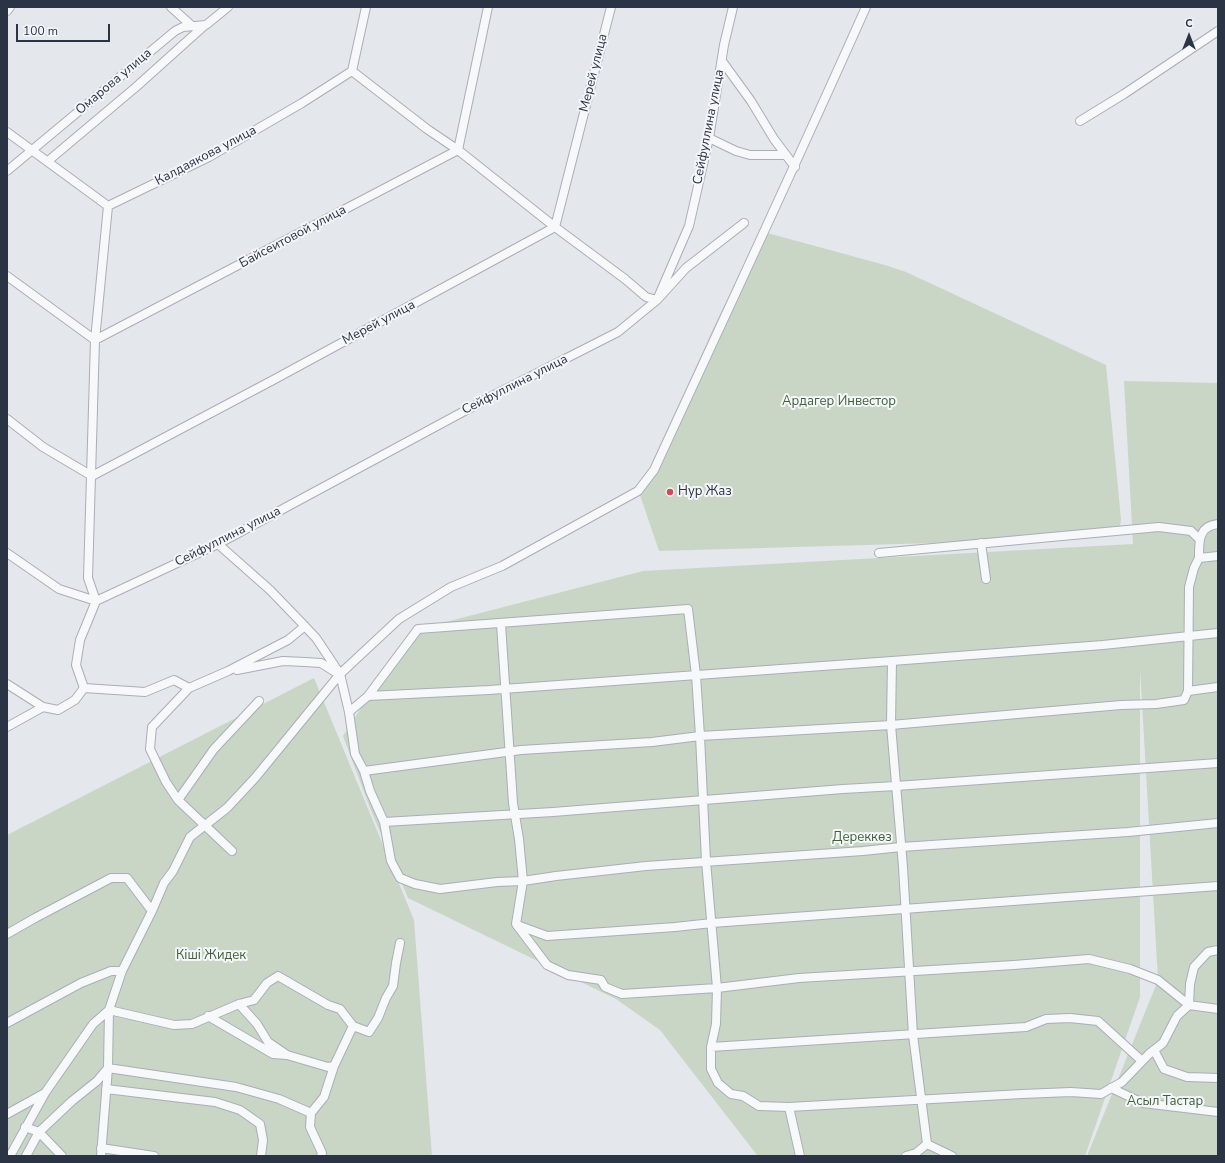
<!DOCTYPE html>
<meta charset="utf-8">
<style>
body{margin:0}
#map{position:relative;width:1225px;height:1163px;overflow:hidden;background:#e4e7ec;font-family:"Nunito Sans",sans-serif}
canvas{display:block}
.frame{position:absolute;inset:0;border:8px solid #2b3445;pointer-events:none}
.north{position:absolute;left:1169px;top:16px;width:40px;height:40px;-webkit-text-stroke:3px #f4f6f9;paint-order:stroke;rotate:0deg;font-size:11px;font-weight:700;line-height:16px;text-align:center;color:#2b3445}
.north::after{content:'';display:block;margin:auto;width:14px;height:18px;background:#2b3445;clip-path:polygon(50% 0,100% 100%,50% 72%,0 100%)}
.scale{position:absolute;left:16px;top:24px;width:94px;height:18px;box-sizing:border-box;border:2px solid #2b3445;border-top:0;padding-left:5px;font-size:12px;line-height:14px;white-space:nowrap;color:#2b3445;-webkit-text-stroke:3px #f4f6f9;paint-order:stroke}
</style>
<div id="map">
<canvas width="1225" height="1163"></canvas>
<div class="frame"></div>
<div class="north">С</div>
<div class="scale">100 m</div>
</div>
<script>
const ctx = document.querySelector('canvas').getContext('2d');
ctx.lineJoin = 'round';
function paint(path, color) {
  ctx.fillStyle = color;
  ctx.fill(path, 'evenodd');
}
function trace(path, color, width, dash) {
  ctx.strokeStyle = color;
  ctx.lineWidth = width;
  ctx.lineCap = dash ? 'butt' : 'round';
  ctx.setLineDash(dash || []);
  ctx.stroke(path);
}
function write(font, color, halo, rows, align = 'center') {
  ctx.font = font + ' "Nunito Sans",sans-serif';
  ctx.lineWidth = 4;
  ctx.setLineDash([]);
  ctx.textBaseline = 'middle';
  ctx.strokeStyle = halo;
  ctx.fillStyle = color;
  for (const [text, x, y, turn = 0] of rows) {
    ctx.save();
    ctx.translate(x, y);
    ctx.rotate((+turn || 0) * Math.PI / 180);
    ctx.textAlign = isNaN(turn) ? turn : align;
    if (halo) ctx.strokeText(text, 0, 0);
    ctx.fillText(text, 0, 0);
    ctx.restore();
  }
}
const green = new Path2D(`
 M 760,231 L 885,265 L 906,272 L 1106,365 L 1119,498 L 1121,520 L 1119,531 L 1004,541 L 659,551 L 640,495 L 712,331 Z
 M 1124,381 L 1218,383 L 1218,1156 L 1087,1156 L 1158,980 L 1140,668 L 1140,997 L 1085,1156 L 757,1155 L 660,1030 L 616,999 L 408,898 L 370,808 L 343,736 L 411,631 L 643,571 L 1133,544 Z
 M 314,678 L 414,920 L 432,1156 L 7,1156 L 7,835 Z`);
const street = new Path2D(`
 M 171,7 L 192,26
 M 7,11 L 10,7
 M 722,61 L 751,101 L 774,139 L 795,167
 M 352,71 L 427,129 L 458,150 L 555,227 L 625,279 L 646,297 L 657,300 L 686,268 L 744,223
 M 1080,121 L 1124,94 L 1218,31
 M 7,132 L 108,206 L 209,157 L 302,103 L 352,71 L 366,7
 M 709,138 L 736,151 L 750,155 L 786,155
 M 48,161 L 136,87 L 205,25
 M 7,171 L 175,31 L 183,27 L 206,25 L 228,7
 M 7,276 L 95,340 L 458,150 L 488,7
 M 7,419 L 43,447 L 92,476 L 275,379 L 555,227 L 611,7
 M 981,543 L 986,579
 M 218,544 L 270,590 L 299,620 L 316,638 L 340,674 L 349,712 L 355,754 L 364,771 L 370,791 L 384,822 L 391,861 L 400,878 L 415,884 L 440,889 L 497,882 L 523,881 L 556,876 L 646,866 L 863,851 L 901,847 L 1128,832 L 1218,823
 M 7,553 L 59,589 L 96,601 L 88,578 L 95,340 L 108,206
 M 879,553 L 1159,527 L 1191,531 L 1199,539
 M 1199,558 C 1199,542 1198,526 1218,524
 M 501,624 L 513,803 L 519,839 L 523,881 L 516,924 L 547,965 L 568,975 L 601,980 L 605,987 L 622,994 L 717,988 L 716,1024 L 711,1047 L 711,1069 L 718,1083 L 731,1094 L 743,1096 L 759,1106 L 789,1107 L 800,1156
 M 237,670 L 283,661 L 305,662 L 321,663 L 337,673
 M 7,684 L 43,707
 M 84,688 L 76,665 L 80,640 L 96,601 L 218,544 L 496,394 L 618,332 L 657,300 L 689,226 L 709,138 L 724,45 L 733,7
 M 1188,691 L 1218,687
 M 368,696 L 489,690 L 892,661 L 1103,645 L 1218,633
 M 349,712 L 368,696 L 418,629 L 688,609 L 696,675 L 700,736 L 652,742 L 521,750 L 364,771
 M 7,727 L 43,707 L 58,710 L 75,700 L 84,688 L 145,692 L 174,680 L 189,688
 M 178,800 L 214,749 L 259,701
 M 384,822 L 553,812 L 843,789 L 896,786 L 1218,763
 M 232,851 L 178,800 L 166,782 L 150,749 L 152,727 L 189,688 L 228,671 L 288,640 L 305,626
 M 517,925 L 547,936 L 675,927 L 712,923 L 1218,886
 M 7,934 L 35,918 L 111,878 L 127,878 L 152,911
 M 1218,950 L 1208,952 L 1194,967 L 1190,984 L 1189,1005 L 1218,1009
 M 239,1004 L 257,1024 L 268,1042 L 287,1055 L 328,1067 L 334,1066 L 353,1026
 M 109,1010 L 174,1025 L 192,1024 L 239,1004 L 254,1000 L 267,983 L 278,976 L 328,1005 L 340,1009 L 353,1026 L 369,1032 L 378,1018 L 386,998 L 393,986 L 396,963 L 400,943
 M 208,1016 L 273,1054 L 287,1055
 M 7,1023 L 81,983 L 111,971 L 122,971
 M 711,1047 L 1026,1027 L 1046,1019 L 1070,1018 L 1098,1021 L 1142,1061
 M 1154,1050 L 1164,1069 L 1187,1077 L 1218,1078
 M 1111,1088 L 1143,1103 L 1218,1112
 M 106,1089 L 215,1102 L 240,1110 L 260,1124 L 263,1140 L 261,1156
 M 789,1107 L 1022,1094 L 1071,1092 L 1101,1094 L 1122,1082 L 1149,1054 L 1163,1043 L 1177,1016 L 1189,1005 L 1158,980 L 1130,969 L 1089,959 L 1014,965 L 799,978 L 717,988 L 706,861 L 700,736 L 891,725 L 892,661
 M 7,1114 L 45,1093
 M 25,1127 L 39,1132 L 62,1156
 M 927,1144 L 913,1035 L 903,867 L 891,725 L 1121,705 L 1156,704 L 1184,700 L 1188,691 L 1189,587 L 1194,568 L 1199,558 L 1218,556
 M 927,1144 L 952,1156
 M 101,1148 L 154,1156
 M 10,1156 L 45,1093 L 93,1024 L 109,1010
 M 26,1156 L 39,1132 L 72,1101 L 97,1081 L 108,1068 L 109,1010 L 122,971 L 152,911 L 164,883 L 173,871 L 190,837 L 227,808 L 255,778 L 340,674 L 399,619 L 451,587 L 502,566 L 638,491 L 654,470 C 725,316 797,162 866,7
 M 101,1156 L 108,1068 L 236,1087 L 279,1099 L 311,1113
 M 321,1156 L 322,1153 L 310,1127 L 311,1113 L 324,1097 L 334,1066
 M 906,1156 L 916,1153 L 927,1144`);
const markers = [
 [670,492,4,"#d1495b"]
];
const streetNames = [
 ["Мерей улица",594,73,-76],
 ["Омарова улица",114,82,-40],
 ["Сейфуллина улица",709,127,-79],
 ["Калдаякова улица",206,156,-28],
 ["Байсеитовой улица",293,237,-28],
 ["Мерей улица",379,323,-28],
 ["Сейфуллина улица",515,385,-27],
 ["Сейфуллина улица",228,537,-27]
];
const parkNames = [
 ["Ардагер Инвестор",839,402],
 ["Дереккөз",862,838],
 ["Кіші Жидек",211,956],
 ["Асыл Тастар",1165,1102]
];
const poiNames = [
 ["Нур Жаз",678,492]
];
paint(green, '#c9d6c5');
trace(street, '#a9aeb7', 10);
trace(street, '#f7f8fa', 8);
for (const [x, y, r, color] of markers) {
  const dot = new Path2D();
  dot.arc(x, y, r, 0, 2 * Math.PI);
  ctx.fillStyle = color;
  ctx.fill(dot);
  trace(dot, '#f4f6f9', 1.5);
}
write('13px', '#2b3445', '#f4f6f9', streetNames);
write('13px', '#3f6138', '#f4f6f9', parkNames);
write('13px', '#2b3445', '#f4f6f9', poiNames, 'left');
</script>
